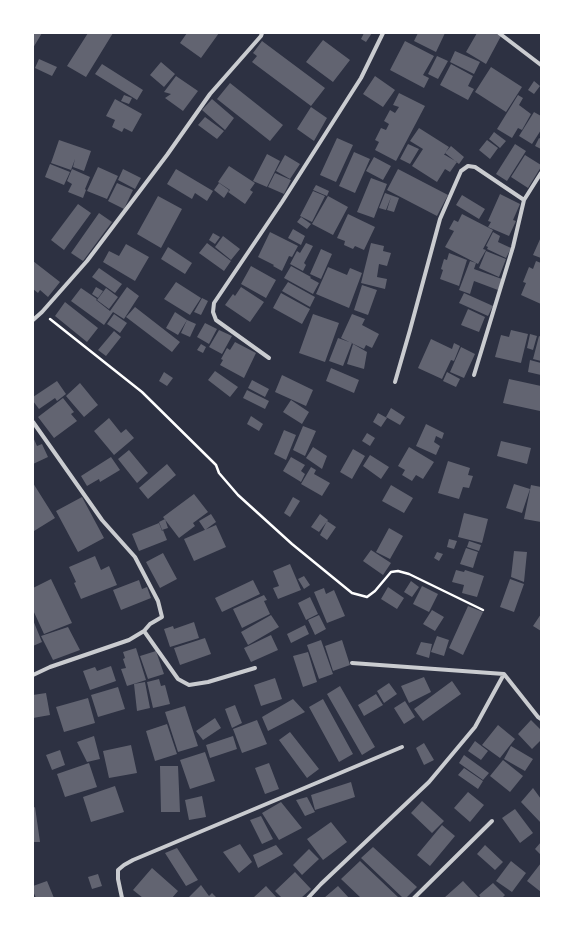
<!DOCTYPE html>
<style>
body{margin:0}
#map{position:relative;width:574px;height:931px;overflow:hidden;background:#2d3142;font-family:"DejaVu Sans",sans-serif}
canvas{display:block}
.frame{position:absolute;inset:0;border:34px solid #fff;pointer-events:none}
</style>
<div id="map">
<canvas width="574" height="931"></canvas>
<div class="frame"></div>
</div>
<script>
const ctx = document.querySelector('canvas').getContext('2d');
ctx.lineJoin = 'round';
function paint(path, color) {
  ctx.fillStyle = color;
  ctx.fill(path, 'evenodd');
}
function trace(path, color, width, dash) {
  ctx.strokeStyle = color;
  ctx.lineWidth = width;
  ctx.lineCap = dash ? 'butt' : 'round';
  ctx.setLineDash(dash || []);
  ctx.stroke(path);
}
const building = new Path2D(`
 M 33,33 L 42,33 L 33,48 Z
 M 88,33 L 113,33 L 86,77 L 67,66 Z
 M 187,33 L 219,33 L 201,58 L 180,43 Z
 M 364,33 L 372,33 L 366,42 L 361,39 Z
 M 418,33 L 445,33 L 436,52 L 414,41 Z
 M 477,33 L 496,33 L 501,36 L 486,64 L 466,52 Z
 M 323,40 L 350,60 L 333,82 L 306,62 Z
 M 262,41 L 325,88 L 311,106 L 252,62 L 257,56 L 253,53 Z
 M 405,41 L 434,56 L 423,75 L 429,78 L 424,88 L 390,70 Z
 M 455,51 L 480,62 L 474,74 L 450,62 Z
 M 437,56 L 448,61 L 438,79 L 428,74 Z
 M 39,59 L 57,67 L 52,76 L 35,68 Z
 M 161,62 L 175,74 L 164,87 L 150,75 Z
 M 102,64 L 143,90 L 137,100 L 95,74 Z
 M 451,64 L 473,76 L 468,86 L 474,89 L 468,100 L 440,85 Z
 M 491,67 L 522,87 L 506,112 L 475,92 Z
 M 176,76 L 198,91 L 183,111 L 165,98 L 171,94 L 164,92 Z
 M 375,76 L 395,90 L 383,107 L 363,94 Z
 M 534,81 L 540,86 L 534,94 L 528,90 Z
 M 230,83 L 283,125 L 270,141 L 217,99 Z
 M 399,93 L 425,106 L 396,161 L 375,150 L 379,142 L 375,140 L 381,128 L 386,130 L 389,124 L 384,121 L 390,110 L 395,113 L 399,107 L 393,105 Z
 M 124,95 L 132,98 L 129,104 L 121,101 Z
 M 518,95 L 523,98 L 519,105 L 531,114 L 522,130 L 518,128 L 512,138 L 497,129 Z
 M 115,99 L 142,114 L 132,132 L 124,128 L 122,132 L 112,127 L 115,120 L 106,116 Z
 M 212,99 L 234,118 L 225,130 L 202,110 Z
 M 311,107 L 327,118 L 314,141 L 297,129 Z
 M 534,112 L 541,116 L 541,130 L 532,144 L 519,136 Z
 M 205,117 L 224,131 L 217,139 L 198,125 Z
 M 419,128 L 449,147 L 444,155 L 445,155 L 457,162 L 450,172 L 445,169 L 437,182 L 412,166 L 423,149 L 410,141 Z
 M 494,132 L 506,141 L 500,148 L 489,139 Z
 M 337,138 L 353,145 L 336,182 L 320,175 Z
 M 539,138 L 541,139 L 541,149 L 535,146 Z
 M 59,140 L 91,151 L 84,171 L 73,167 L 75,159 L 71,170 L 51,163 Z
 M 487,140 L 498,148 L 490,159 L 479,150 Z
 M 408,144 L 419,149 L 410,164 L 400,159 Z
 M 515,144 L 526,151 L 507,181 L 496,174 Z
 M 451,146 L 464,157 L 459,164 L 445,153 Z
 M 354,152 L 370,159 L 355,193 L 339,186 Z
 M 267,154 L 280,161 L 267,187 L 253,181 Z
 M 285,155 L 300,164 L 290,179 L 276,171 Z
 M 525,155 L 541,165 L 541,167 L 528,188 L 511,177 Z
 M 374,157 L 391,166 L 383,180 L 366,171 Z
 M 50,164 L 70,172 L 64,185 L 45,177 Z
 M 229,166 L 255,183 L 250,190 L 253,192 L 245,204 L 228,192 L 230,190 L 218,182 Z
 M 98,167 L 118,176 L 107,199 L 87,191 Z
 M 72,169 L 90,177 L 85,189 L 86,190 L 83,198 L 68,192 L 72,184 L 67,181 Z
 M 123,169 L 141,178 L 135,189 L 118,180 Z
 M 176,169 L 213,191 L 207,201 L 195,193 L 192,199 L 167,184 Z
 M 398,169 L 448,195 L 437,216 L 387,190 Z
 M 275,173 L 291,180 L 284,194 L 268,187 Z
 M 371,178 L 387,184 L 374,218 L 357,212 Z
 M 117,183 L 133,190 L 124,209 L 108,201 Z
 M 219,183 L 229,190 L 224,198 L 214,190 Z
 M 316,185 L 329,191 L 327,196 L 313,190 Z
 M 313,191 L 325,196 L 312,222 L 300,216 Z
 M 385,193 L 399,198 L 394,212 L 387,210 L 391,197 L 386,210 L 379,208 Z
 M 500,194 L 520,204 L 513,220 L 516,221 L 509,236 L 488,227 L 491,222 L 488,221 Z
 M 462,195 L 485,209 L 479,219 L 456,205 Z
 M 158,196 L 182,209 L 161,248 L 137,234 Z
 M 328,196 L 348,207 L 333,235 L 312,224 Z
 M 78,204 L 91,213 L 64,250 L 51,240 Z
 M 99,213 L 112,222 L 83,261 L 71,253 Z
 M 348,214 L 375,227 L 364,250 L 355,246 L 353,249 L 344,245 L 345,241 L 337,238 Z
 M 462,214 L 493,230 L 483,249 L 486,250 L 478,264 L 445,247 L 454,231 L 449,229 L 454,220 L 458,222 Z
 M 301,217 L 311,224 L 307,229 L 297,222 Z
 M 293,229 L 305,236 L 301,245 L 288,238 Z
 M 270,232 L 298,246 L 292,257 L 289,256 L 282,271 L 273,266 L 274,265 L 258,257 Z
 M 493,232 L 500,236 L 498,242 L 511,248 L 506,258 L 487,249 L 488,247 L 486,246 Z
 M 213,233 L 220,237 L 215,244 L 209,240 Z
 M 223,236 L 240,249 L 231,260 L 215,247 Z
 M 541,237 L 541,258 L 533,255 Z
 M 207,243 L 231,261 L 224,271 L 199,253 Z
 M 306,243 L 313,246 L 304,263 L 306,265 L 303,271 L 290,264 L 297,251 L 300,253 Z
 M 371,243 L 384,246 L 383,251 L 391,253 L 387,266 L 379,264 L 377,277 L 387,279 L 385,289 L 361,283 Z
 M 126,244 L 149,257 L 135,281 L 103,262 L 109,251 L 119,256 Z
 M 168,247 L 192,263 L 185,274 L 161,259 Z
 M 321,249 L 332,254 L 321,279 L 310,274 Z
 M 486,251 L 506,259 L 499,277 L 479,268 Z
 M 449,253 L 467,260 L 459,286 L 440,279 L 443,270 L 441,269 L 444,259 L 447,260 Z
 M 33,261 L 60,282 L 48,297 L 40,290 L 38,293 L 33,289 Z
 M 470,261 L 476,263 L 474,269 L 502,279 L 498,290 L 474,281 L 470,294 L 459,290 Z
 M 536,261 L 541,263 L 541,304 L 521,295 L 526,283 L 523,282 L 529,267 L 533,269 Z
 M 251,266 L 276,280 L 266,298 L 241,284 Z
 M 291,266 L 311,277 L 310,278 L 319,283 L 313,294 L 284,278 Z
 M 328,267 L 347,275 L 350,268 L 362,273 L 349,308 L 316,294 Z
 M 99,268 L 122,284 L 115,293 L 92,277 Z
 M 176,282 L 201,298 L 190,315 L 164,299 Z
 M 288,282 L 315,297 L 310,307 L 282,291 Z
 M 362,285 L 377,290 L 368,315 L 354,310 Z
 M 96,287 L 103,291 L 98,298 L 92,294 Z
 M 127,287 L 139,296 L 135,302 L 124,319 L 113,312 L 104,325 L 71,301 L 81,288 L 97,299 L 96,300 L 110,311 Z
 M 241,287 L 264,302 L 250,322 L 225,305 L 233,294 L 235,296 Z
 M 106,288 L 118,297 L 109,309 L 97,300 Z
 M 281,293 L 310,309 L 302,324 L 273,308 Z
 M 464,293 L 493,306 L 488,316 L 459,303 Z
 M 202,298 L 208,301 L 201,315 L 194,312 Z
 M 65,302 L 98,328 L 87,342 L 55,316 Z
 M 135,307 L 180,342 L 172,352 L 126,317 Z
 M 468,309 L 485,317 L 479,332 L 461,325 Z
 M 175,312 L 187,320 L 178,335 L 166,328 Z
 M 114,314 L 127,323 L 120,333 L 107,324 Z
 M 313,314 L 339,323 L 325,362 L 299,353 Z
 M 352,314 L 365,319 L 362,325 L 379,334 L 372,348 L 366,345 L 364,349 L 341,338 Z
 M 187,320 L 196,324 L 190,337 L 181,333 Z
 M 205,323 L 217,329 L 209,344 L 197,337 Z
 M 219,330 L 232,336 L 222,354 L 209,347 Z
 M 511,330 L 528,334 L 521,363 L 495,357 L 501,335 L 509,337 Z
 M 114,331 L 121,337 L 106,356 L 98,350 Z
 M 530,334 L 537,336 L 533,350 L 527,348 Z
 M 539,336 L 541,337 L 541,361 L 533,359 Z
 M 338,338 L 352,343 L 343,366 L 329,361 Z
 M 431,339 L 452,349 L 454,343 L 460,346 L 454,361 L 451,360 L 442,379 L 418,368 Z
 M 235,342 L 256,353 L 244,378 L 220,365 L 223,360 L 221,359 L 227,348 L 230,350 Z
 M 201,344 L 206,347 L 203,353 L 197,350 Z
 M 353,344 L 367,352 L 364,369 L 347,364 Z
 M 461,347 L 475,354 L 464,378 L 450,372 Z
 M 530,360 L 541,363 L 541,375 L 528,372 Z
 M 331,368 L 359,380 L 354,393 L 326,381 Z
 M 215,371 L 238,387 L 230,397 L 208,380 Z
 M 164,372 L 173,378 L 167,386 L 159,381 Z
 M 447,372 L 460,379 L 456,387 L 443,381 Z
 M 282,375 L 313,390 L 306,406 L 275,392 Z
 M 509,379 L 541,386 L 541,407 L 540,411 L 503,403 Z
 M 252,380 L 269,389 L 265,397 L 248,388 Z
 M 57,381 L 66,394 L 57,401 L 55,398 L 39,409 L 33,401 L 33,397 Z
 M 80,383 L 98,405 L 84,417 L 66,396 Z
 M 247,390 L 269,401 L 265,409 L 243,398 Z
 M 63,398 L 74,412 L 71,414 L 77,421 L 54,438 L 38,417 Z
 M 291,400 L 309,412 L 302,424 L 283,412 Z
 M 391,408 L 405,417 L 400,425 L 386,417 Z
 M 378,413 L 387,418 L 381,427 L 373,422 Z
 M 251,416 L 263,424 L 259,431 L 247,424 Z
 M 109,418 L 121,433 L 126,429 L 134,438 L 114,455 L 94,431 Z
 M 426,424 L 444,433 L 442,439 L 436,436 L 434,442 L 440,446 L 436,455 L 416,446 Z
 M 303,426 L 316,431 L 305,456 L 293,450 Z
 M 284,430 L 296,435 L 286,460 L 274,454 Z
 M 367,433 L 375,438 L 370,446 L 362,441 Z
 M 33,437 L 37,446 L 42,444 L 48,457 L 33,464 Z
 M 501,441 L 531,448 L 527,464 L 497,456 Z
 M 313,447 L 327,456 L 322,469 L 306,458 Z
 M 409,447 L 434,462 L 423,479 L 416,475 L 412,481 L 402,475 L 405,470 L 398,466 Z
 M 353,449 L 365,456 L 352,479 L 340,472 Z
 M 129,450 L 148,473 L 137,483 L 118,459 Z
 M 370,455 L 389,467 L 381,479 L 363,466 Z
 M 111,457 L 120,470 L 100,482 L 99,479 L 87,486 L 81,476 Z
 M 291,457 L 305,465 L 301,471 L 305,474 L 301,482 L 283,471 Z
 M 448,461 L 470,468 L 468,475 L 473,476 L 469,488 L 463,487 L 459,499 L 438,493 Z
 M 167,464 L 176,475 L 148,499 L 139,488 Z
 M 311,467 L 316,470 L 314,474 L 330,483 L 322,496 L 301,484 Z
 M 33,483 L 55,518 L 34,531 L 33,530 Z
 M 514,484 L 530,489 L 522,513 L 506,508 Z
 M 391,485 L 413,498 L 404,513 L 382,501 Z
 M 531,485 L 541,487 L 541,522 L 524,519 Z
 M 194,494 L 208,512 L 193,523 L 195,526 L 179,538 L 163,517 Z
 M 82,497 L 104,538 L 78,552 L 56,511 Z
 M 293,497 L 300,501 L 290,517 L 284,513 Z
 M 464,513 L 488,519 L 482,543 L 458,537 Z
 M 211,514 L 216,522 L 205,530 L 199,521 Z
 M 320,514 L 328,520 L 319,532 L 311,527 Z
 M 165,519 L 168,528 L 162,530 L 159,522 Z
 M 327,521 L 336,527 L 327,540 L 320,535 Z
 M 159,523 L 162,531 L 163,530 L 167,540 L 139,551 L 132,534 Z
 M 216,525 L 226,547 L 194,561 L 184,539 Z
 M 389,528 L 403,536 L 390,559 L 376,552 Z
 M 449,539 L 457,541 L 454,549 L 447,547 Z
 M 469,541 L 481,545 L 479,551 L 467,547 Z
 M 466,548 L 478,552 L 473,568 L 460,564 Z
 M 371,550 L 391,563 L 383,575 L 363,561 Z
 M 514,551 L 527,552 L 524,582 L 511,577 Z
 M 437,552 L 443,554 L 439,561 L 434,558 Z
 M 163,553 L 177,579 L 160,588 L 146,562 Z
 M 95,556 L 101,570 L 109,566 L 117,585 L 81,599 L 74,583 L 76,582 L 69,567 Z
 M 290,564 L 301,590 L 278,599 L 273,588 L 279,586 L 273,571 Z
 M 456,570 L 464,572 L 465,570 L 484,576 L 477,597 L 462,593 L 464,585 L 452,582 Z
 M 304,576 L 310,585 L 304,589 L 298,579 Z
 M 51,579 L 72,623 L 44,634 L 33,610 L 33,588 Z
 M 510,579 L 524,584 L 514,612 L 500,607 Z
 M 139,580 L 142,589 L 147,587 L 151,598 L 121,610 L 113,590 Z
 M 253,580 L 260,594 L 222,612 L 215,598 Z
 M 411,581 L 419,587 L 412,597 L 404,592 Z
 M 422,586 L 438,594 L 429,612 L 413,604 Z
 M 388,587 L 404,598 L 397,609 L 381,599 Z
 M 324,588 L 326,594 L 334,590 L 345,616 L 327,623 L 314,592 Z
 M 264,595 L 267,600 L 264,601 L 270,614 L 242,628 L 233,609 Z
 M 310,597 L 318,614 L 306,620 L 298,603 Z
 M 468,606 L 483,612 L 463,655 L 449,648 Z
 M 432,610 L 444,617 L 435,631 L 423,624 Z
 M 541,614 L 541,631 L 533,626 Z
 M 271,615 L 279,627 L 248,645 L 241,632 Z
 M 319,615 L 326,629 L 315,635 L 308,620 Z
 M 33,620 L 42,642 L 33,646 Z
 M 194,622 L 199,638 L 170,647 L 164,629 L 173,626 L 174,629 Z
 M 305,625 L 309,634 L 291,643 L 287,634 Z
 M 68,627 L 80,650 L 53,660 L 41,636 Z
 M 271,635 L 278,650 L 251,662 L 244,648 Z
 M 437,636 L 449,640 L 444,656 L 431,652 Z
 M 205,638 L 211,654 L 180,665 L 174,648 Z
 M 321,640 L 333,674 L 319,679 L 307,645 Z
 M 342,640 L 350,665 L 333,671 L 325,646 Z
 M 421,642 L 432,644 L 429,658 L 416,654 Z
 M 136,648 L 146,680 L 127,686 L 121,669 L 126,668 L 123,659 L 125,658 L 123,652 Z
 M 156,651 L 164,674 L 148,679 L 140,656 Z
 M 308,652 L 317,682 L 303,687 L 293,656 Z
 M 111,666 L 116,681 L 90,690 L 83,671 L 95,667 L 97,671 Z
 M 424,677 L 431,692 L 409,703 L 401,686 Z
 M 275,678 L 282,699 L 261,706 L 254,685 Z
 M 159,679 L 161,686 L 165,685 L 170,704 L 153,708 L 147,682 Z
 M 452,681 L 461,694 L 423,721 L 414,709 Z
 M 145,682 L 150,708 L 137,711 L 134,684 Z
 M 389,683 L 397,694 L 384,703 L 377,691 Z
 M 340,686 L 375,747 L 362,755 L 327,694 Z
 M 118,687 L 125,709 L 98,717 L 91,695 Z
 M 46,693 L 50,715 L 33,718 L 33,695 Z
 M 376,694 L 383,705 L 364,716 L 358,705 Z
 M 88,698 L 95,723 L 64,732 L 56,707 Z
 M 293,699 L 305,712 L 268,731 L 262,717 Z
 M 323,699 L 353,754 L 339,762 L 309,707 Z
 M 405,701 L 415,717 L 404,724 L 394,708 Z
 M 235,705 L 242,723 L 232,728 L 225,709 Z
 M 185,706 L 198,746 L 178,752 L 165,712 Z
 M 215,718 L 221,728 L 203,740 L 196,731 Z
 M 257,720 L 267,744 L 242,753 L 233,729 Z
 M 531,720 L 541,730 L 541,740 L 532,749 L 518,734 Z
 M 167,724 L 177,754 L 155,761 L 146,731 Z
 M 498,725 L 515,739 L 500,758 L 482,745 Z
 M 290,732 L 319,769 L 307,778 L 279,740 Z
 M 94,736 L 100,759 L 87,762 L 77,742 Z
 M 233,736 L 237,749 L 210,758 L 206,745 Z
 M 475,741 L 488,751 L 481,760 L 468,751 Z
 M 424,743 L 434,760 L 424,765 L 416,748 Z
 M 131,745 L 137,773 L 109,778 L 103,751 Z
 M 511,746 L 533,759 L 525,771 L 504,759 Z
 M 60,750 L 65,765 L 52,770 L 46,755 Z
 M 205,752 L 215,781 L 190,789 L 180,760 Z
 M 464,755 L 489,773 L 483,780 L 459,763 Z
 M 503,760 L 523,776 L 510,792 L 490,776 Z
 M 89,763 L 97,787 L 65,797 L 57,774 Z
 M 269,763 L 279,789 L 265,794 L 255,768 Z
 M 160,766 L 178,766 L 180,812 L 161,812 Z
 M 464,768 L 483,781 L 478,789 L 458,775 Z
 M 351,782 L 355,797 L 315,810 L 311,795 Z
 M 115,786 L 124,812 L 91,822 L 83,797 Z
 M 533,788 L 541,799 L 541,823 L 521,802 Z
 M 468,792 L 484,805 L 470,822 L 454,808 Z
 M 202,796 L 206,817 L 189,820 L 185,800 Z
 M 307,797 L 315,812 L 305,816 L 296,800 Z
 M 422,801 L 444,821 L 432,833 L 411,813 Z
 M 281,802 L 302,828 L 279,840 L 262,813 Z
 M 35,807 L 40,842 L 33,842 L 33,808 Z
 M 515,809 L 533,833 L 520,843 L 502,818 Z
 M 261,816 L 273,839 L 262,844 L 250,820 Z
 M 331,822 L 347,842 L 323,860 L 307,839 Z
 M 442,825 L 455,836 L 430,866 L 417,855 Z
 M 541,842 L 541,855 L 535,849 Z
 M 240,844 L 252,862 L 239,873 L 223,852 Z
 M 276,845 L 283,854 L 258,868 L 253,855 Z
 M 485,845 L 503,862 L 495,870 L 477,854 Z
 M 373,847 L 417,887 L 406,898 L 403,898 L 361,858 Z
 M 177,848 L 198,880 L 186,886 L 165,853 Z
 M 309,849 L 319,859 L 302,875 L 293,865 Z
 M 360,861 L 399,898 L 361,898 L 341,879 Z
 M 511,861 L 526,873 L 512,892 L 496,881 Z
 M 541,863 L 541,892 L 527,881 Z
 M 152,868 L 178,891 L 172,898 L 143,898 L 133,890 Z
 M 295,872 L 311,889 L 301,898 L 282,898 L 275,891 Z
 M 98,874 L 102,886 L 92,889 L 88,877 Z
 M 47,881 L 54,898 L 36,898 L 33,891 L 33,886 Z
 M 463,881 L 479,898 L 444,898 Z
 M 493,883 L 505,895 L 502,898 L 481,898 L 479,895 Z
 M 201,885 L 209,896 L 212,893 L 217,898 L 188,898 Z
 M 266,886 L 277,898 L 253,898 Z
 M 338,886 L 349,898 L 324,898 Z`);
const path = new Path2D(`
 M 50,319 L 142,392 L 216,465 L 219,473 L 238,495 L 292,544 L 352,593 L 367,597 L 375,591 L 391,572 L 398,571 L 409,574 L 483,610`);
const minor = new Path2D(`
 M 499,33 L 541,65
 M 33,320 L 42,312 L 87,261 L 167,155 L 210,94 L 261,36 L 262,33
 M 269,358 L 216,320 L 213,312 L 214,303 L 282,202 L 361,78 L 383,33
 M 474,375 L 513,247 L 524,200 L 541,173
 M 395,382 L 410,330 L 440,219 L 461,171 L 468,166 L 475,167 L 524,200
 M 33,422 L 102,520 L 135,557 L 158,601 L 162,617 L 150,624 L 144,631 L 129,640 L 50,667 L 33,675
 M 144,631 L 178,679 L 189,685 L 208,682 L 255,668
 M 352,663 L 504,674 L 538,717 L 541,719
 M 122,898 L 118,879 L 118,870 L 124,865 L 133,860 L 402,747
 M 308,898 L 321,884 L 429,782 L 475,727 L 504,674
 M 414,898 L 492,821`);
paint(building, '#626471');
trace(path, '#fff', 2.5);
trace(minor, '#caccd0', 4);
</script>
